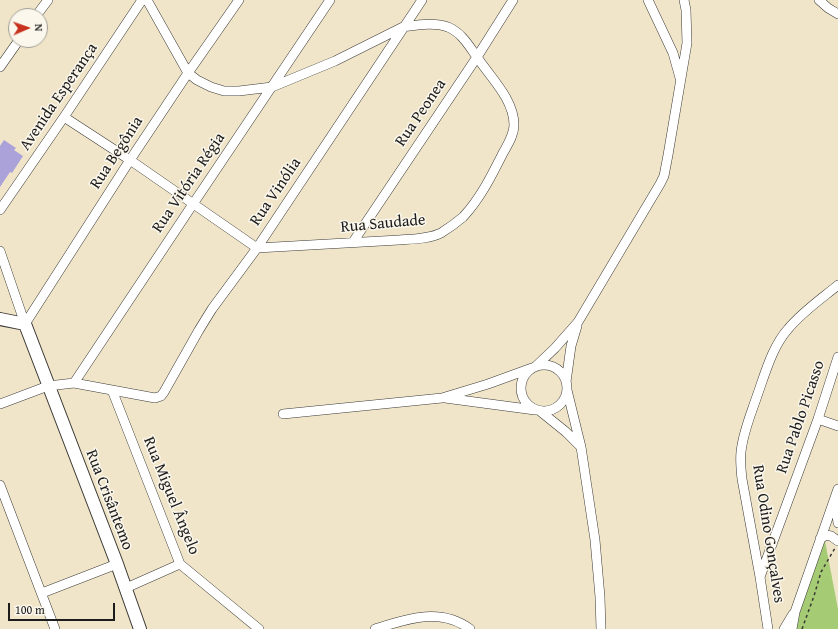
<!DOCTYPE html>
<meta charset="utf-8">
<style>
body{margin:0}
#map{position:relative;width:838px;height:629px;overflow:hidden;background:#f0e5c8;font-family:"Gentium Book Plus",serif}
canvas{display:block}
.north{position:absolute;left:8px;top:8px;width:40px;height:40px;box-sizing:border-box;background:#fbf7ec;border:1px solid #a29f99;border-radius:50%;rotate:88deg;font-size:11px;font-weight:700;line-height:16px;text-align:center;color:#1c1c1c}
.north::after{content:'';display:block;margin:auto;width:14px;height:18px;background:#c8321e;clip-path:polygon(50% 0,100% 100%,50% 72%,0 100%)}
.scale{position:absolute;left:8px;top:603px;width:107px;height:18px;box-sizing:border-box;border:2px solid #1c1c1c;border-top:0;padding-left:5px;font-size:12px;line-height:14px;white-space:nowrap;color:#1c1c1c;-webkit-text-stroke:3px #fbf7ec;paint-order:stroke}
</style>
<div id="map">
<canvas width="838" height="629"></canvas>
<div class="north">N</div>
<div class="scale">100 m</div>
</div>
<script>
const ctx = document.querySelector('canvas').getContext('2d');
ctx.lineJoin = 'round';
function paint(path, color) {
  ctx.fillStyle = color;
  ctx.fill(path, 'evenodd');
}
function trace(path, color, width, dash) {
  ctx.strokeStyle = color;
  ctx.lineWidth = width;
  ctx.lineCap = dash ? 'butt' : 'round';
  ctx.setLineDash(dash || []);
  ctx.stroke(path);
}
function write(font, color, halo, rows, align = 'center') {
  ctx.font = font + ' "Gentium Book Plus",serif';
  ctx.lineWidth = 3;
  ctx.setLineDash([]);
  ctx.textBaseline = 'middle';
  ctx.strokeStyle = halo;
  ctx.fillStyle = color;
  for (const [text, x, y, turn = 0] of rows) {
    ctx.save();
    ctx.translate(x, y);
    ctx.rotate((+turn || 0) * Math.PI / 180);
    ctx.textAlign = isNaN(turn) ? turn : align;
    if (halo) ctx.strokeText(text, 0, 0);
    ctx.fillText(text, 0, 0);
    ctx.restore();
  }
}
const green = new Path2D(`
 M 824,536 L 838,609 L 838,629 L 791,629 Z`);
const building = new Path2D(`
 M 4,140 L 16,148 L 14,150 L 23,156 L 12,173 L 10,172 L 0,187 L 0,146 Z`);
const path = new Path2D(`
 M 802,629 L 814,596 L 821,572 L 835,548`);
const minor = new Path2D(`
 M 648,0 L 673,53 L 680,78
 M 819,0 L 828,8 L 838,14
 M 36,16 L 48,0
 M 0,67 L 19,40
 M 64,117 L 130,160 L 257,248 L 399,240 C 413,239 429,239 441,233 C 449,228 456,223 463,217 C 480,199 492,175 503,153 C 508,144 514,135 514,125 C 514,99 490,77 477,57 C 469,46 462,33 448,27 C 434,22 418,25 403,27 L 335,61 L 272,87 L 239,91 L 224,91 L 211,87 L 197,80 L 188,73 L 147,0
 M 0,210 L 64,117 L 142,0
 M 353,242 L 477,57 L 513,0
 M 0,251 L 25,324
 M 25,324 L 130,160 L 188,73 L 239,0
 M521 388a23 23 0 1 1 46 0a23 23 0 1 1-46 0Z
 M 535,367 L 555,348 L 578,322 L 660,184 L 664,176 L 668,155 L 687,43 L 686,10 L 684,0
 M 566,382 L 571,346 L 577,326
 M 74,383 L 193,204 L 330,0
 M 112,390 L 180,564 L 259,629
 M 567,390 L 581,447 L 595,540 L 600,597 L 601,629
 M 445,398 L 535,410
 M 0,404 L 48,386 L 74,383 L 155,398 L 161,396 L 164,392 L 199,330 L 212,309 L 257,248 L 422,0
 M 540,411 L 566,432 L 581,447
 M 283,414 L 442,398 L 488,384 L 532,368
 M 818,419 L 838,426
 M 0,485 L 55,629
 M 835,499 L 838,523
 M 820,539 L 826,535 L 831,536 L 838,541
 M 760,577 L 818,419 L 838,357
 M 126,588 L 180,564
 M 42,593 L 117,564
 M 375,629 C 407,619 440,607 470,629
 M 768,629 L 760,577 L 742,479 C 741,470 740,461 741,452 C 743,432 751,414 757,396 C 765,374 772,347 788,329 C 802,312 821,299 838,285
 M 784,629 L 793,614
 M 792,629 L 795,612 L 838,489`);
const major = new Path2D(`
 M 0,319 L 25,324 L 117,564 L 140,629`);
const streetNames = [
 ["Avenida Esperança",59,97,-56],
 ["Rua Peonea",421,113,-56],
 ["Rua Begônia",117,153,-57],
 ["Rua Vitória Régia",189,183,-56],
 ["Rua Vinólia",276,192,-56],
 ["Rua Saudade",383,224,-5],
 ["Rua Pablo Picasso",801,417,-71],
 ["Rua Miguel Ângelo",171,496,68],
 ["Rua Crisântemo",109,500,69],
 ["Rua Odino Gonçalves",768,534,81]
];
paint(green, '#a5cb75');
paint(building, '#aaa2d9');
trace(minor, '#3c3a36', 10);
trace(major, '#3c3a36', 14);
trace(path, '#3c3a36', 1.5, [3, 3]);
trace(minor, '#fff', 9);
trace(major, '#fff', 12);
write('16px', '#1c1c1c', '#fbf7ec', streetNames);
</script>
